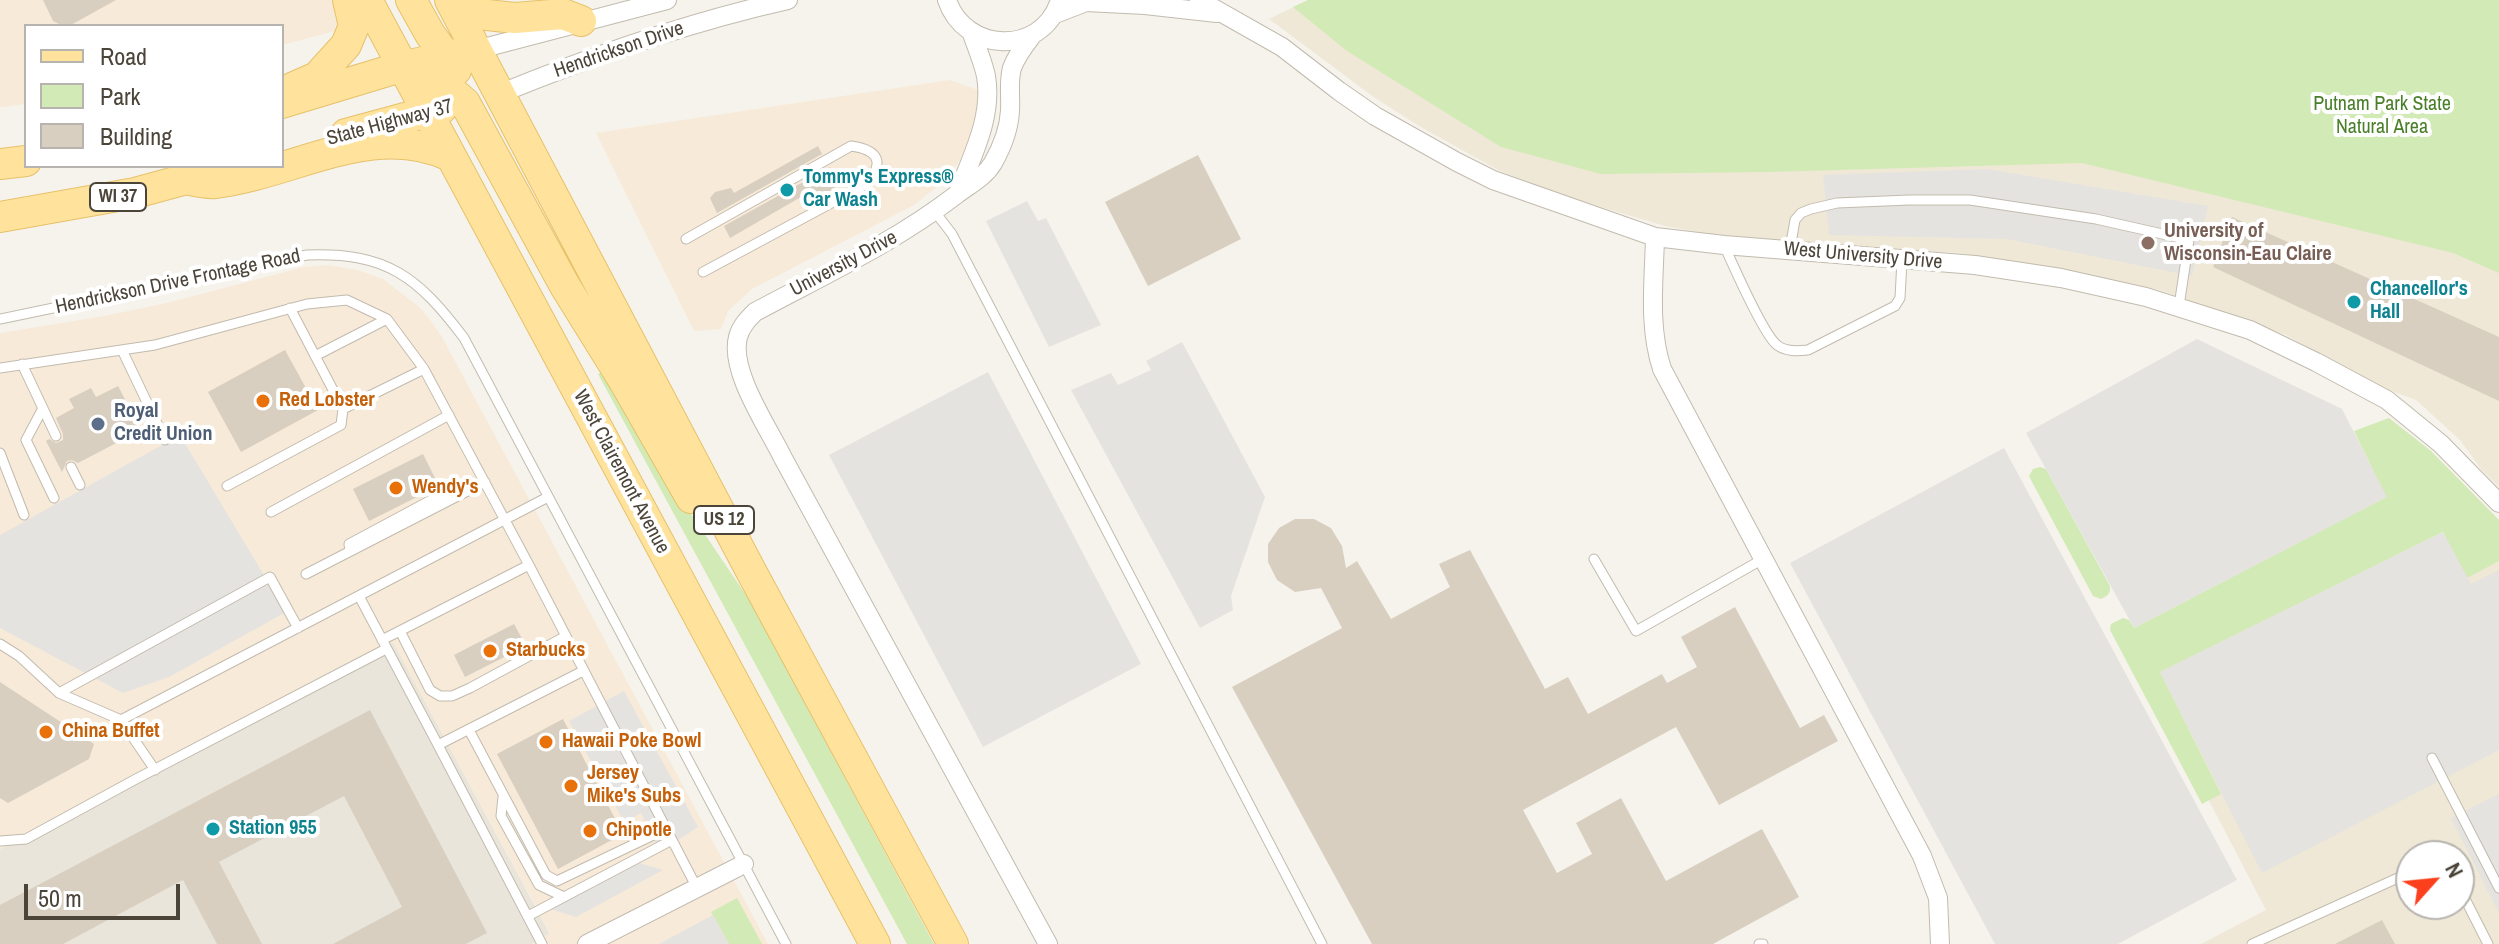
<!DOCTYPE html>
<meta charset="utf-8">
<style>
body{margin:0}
#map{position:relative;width:2499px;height:944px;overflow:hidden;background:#f6f3ec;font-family:"Archivo Narrow",sans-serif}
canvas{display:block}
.legend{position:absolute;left:24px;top:24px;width:260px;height:144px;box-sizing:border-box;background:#fff;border:2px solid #b7b4b0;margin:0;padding:10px 14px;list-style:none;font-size:24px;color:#4b4439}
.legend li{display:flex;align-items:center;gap:16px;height:40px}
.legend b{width:40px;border:2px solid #b7b4b0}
.north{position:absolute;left:2395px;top:840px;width:80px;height:80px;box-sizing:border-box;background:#fff;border:2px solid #b7b4b0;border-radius:50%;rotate:63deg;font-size:22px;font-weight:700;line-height:32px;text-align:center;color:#4b4439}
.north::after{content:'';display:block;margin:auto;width:28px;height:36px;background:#fc3f1d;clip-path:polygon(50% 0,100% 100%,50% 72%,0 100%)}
.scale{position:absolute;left:24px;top:884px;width:156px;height:36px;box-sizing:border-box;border:4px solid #4b4439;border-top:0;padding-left:10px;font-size:24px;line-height:28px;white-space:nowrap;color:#4b4439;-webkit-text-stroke:6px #fff;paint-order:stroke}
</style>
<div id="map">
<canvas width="2499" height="944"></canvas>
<ul class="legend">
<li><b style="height:10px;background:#ffe39c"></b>Road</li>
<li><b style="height:22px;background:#d2eab5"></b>Park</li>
<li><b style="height:22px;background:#d8cfc1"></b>Building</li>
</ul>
<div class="north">N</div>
<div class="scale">50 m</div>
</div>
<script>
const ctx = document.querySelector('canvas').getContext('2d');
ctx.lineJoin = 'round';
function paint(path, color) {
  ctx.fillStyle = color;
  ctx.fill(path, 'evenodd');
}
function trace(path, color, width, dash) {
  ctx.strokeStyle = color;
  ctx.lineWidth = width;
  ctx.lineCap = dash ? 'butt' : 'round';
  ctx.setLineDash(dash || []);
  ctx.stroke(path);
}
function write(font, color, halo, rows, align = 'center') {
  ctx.font = font + ' "Archivo Narrow",sans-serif';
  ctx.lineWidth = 8;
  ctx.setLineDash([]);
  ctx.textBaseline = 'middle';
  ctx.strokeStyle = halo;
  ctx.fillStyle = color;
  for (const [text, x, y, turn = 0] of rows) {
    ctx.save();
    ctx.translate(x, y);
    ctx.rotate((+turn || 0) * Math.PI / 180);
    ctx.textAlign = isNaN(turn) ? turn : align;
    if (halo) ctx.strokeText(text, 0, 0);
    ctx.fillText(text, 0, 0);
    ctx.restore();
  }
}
const residential = new Path2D(`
 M 393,642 L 550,934 L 532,944 L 0,944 L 0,849 Z`);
const commercial = new Path2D(`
 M 0,0 L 340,0 L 354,26 L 282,45 L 282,26 L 26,26 L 26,104 L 0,107 Z
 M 950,80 L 978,90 L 977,116 L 964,156 L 943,182 L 914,205 L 752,289 L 728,311 L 721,329 L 694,331 L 596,133 Z
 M 328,265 L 358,270 L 383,279 L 418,306 L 429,318 L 442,337 L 768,944 L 532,944 L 550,933 L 393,642 L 0,849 L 0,333 L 104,316 L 167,303 L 304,267 Z`);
const education = new Path2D(`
 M 1308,0 L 2499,0 L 2499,487 L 2481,469 L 2460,440 L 2416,400 L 2378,386 L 2286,335 L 2160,290 L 2054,268 L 1958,253 L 1761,241 L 1714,235 L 1665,226 L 1557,194 L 1498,170 L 1419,126 L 1375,98 L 1269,19 Z
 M 2499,520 L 2499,944 L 2201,944 L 2266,910 L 2129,647 ZM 2411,856 L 2459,856 L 2459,904 L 2411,904 Z`);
const green = new Path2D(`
 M 1308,0 L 2499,0 L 2499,273 L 2453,253 L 2082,163 L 1768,172 L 1601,174 L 1501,147 L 1347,51 L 1293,7 Z
 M 605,371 L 685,505 L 750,601 L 934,944 L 907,944 L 598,374 Z
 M 2389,418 L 2431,451 L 2499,520 L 2499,561 L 2467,578 L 2443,532 L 2160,672 L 2221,794 L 2202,804 L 2110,630 L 2111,624 L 2123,618 L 2129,620 L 2134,628 L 2386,497 L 2354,431 Z
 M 2040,467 L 2046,469 L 2110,586 C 2111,594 2107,596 2101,599 L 2093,596 L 2031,480 L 2029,476 L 2033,469 Z
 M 737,898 L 762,944 L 729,944 L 711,912 Z`);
const parking = new Path2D(`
 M 1987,169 L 2208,206 L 2192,276 L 2007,239 L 1829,235 L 1823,175 Z
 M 1027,201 L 1038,221 L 1046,218 L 1101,325 L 1049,347 L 986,221 Z
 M 2197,339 L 2342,409 L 2387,497 L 2134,628 L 2026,433 Z
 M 1182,342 L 1265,497 L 1231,596 L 1233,610 L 1200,628 L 1071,390 L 1111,373 L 1118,385 L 1151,370 L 1146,361 Z
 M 988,372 L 1141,664 L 983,747 L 829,455 Z
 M 180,435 L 286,612 L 169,677 L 123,693 L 0,628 L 0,535 Z
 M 2004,448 L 2237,880 L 2118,944 L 1995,944 L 1790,563 Z
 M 2443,532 L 2471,584 L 2499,570 L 2499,750 L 2262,873 L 2160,672 Z
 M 624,691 L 698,827 L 660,852 L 641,813 L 624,822 L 569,721 Z
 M 2499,794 L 2499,913 L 2451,818 Z
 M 639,863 L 663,870 L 576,917 L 550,909 Z
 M 713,915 L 729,944 L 659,944 Z`);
const building = new Path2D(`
 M 43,0 L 116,0 L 69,26 L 63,26 L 53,21 Z
 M 818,146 L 822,154 L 717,213 L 710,198 L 715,192 L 731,188 L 734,193 Z
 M 1198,155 L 1241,239 L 1148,286 L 1105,202 Z
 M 830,167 L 837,180 L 834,186 L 837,191 L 819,201 L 813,190 L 730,238 L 724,226 Z
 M 2232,217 L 2499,337 L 2499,401 L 2213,267 Z
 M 285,350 L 318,410 L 241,452 L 208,392 Z
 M 118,386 L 141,430 L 78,463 L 72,460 L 67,461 L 62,472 L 46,441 L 49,439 L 56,443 L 63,440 L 63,434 L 56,418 L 74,408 L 69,399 L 91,388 L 96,397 Z
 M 423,454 L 439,486 L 369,521 L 353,489 Z
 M 1295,519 L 1314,519 L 1331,528 L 1342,546 L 1346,568 L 1357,561 L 1391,619 L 1450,587 L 1439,564 L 1470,550 L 1545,689 L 1568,677 L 1588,714 L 1662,674 L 1667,683 L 1697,667 L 1681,637 L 1735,607 L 1800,728 L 1824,715 L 1838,741 L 1719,805 L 1676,727 L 1523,810 L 1557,873 L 1592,854 L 1576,823 L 1621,798 L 1666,881 L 1762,829 L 1799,897 L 1713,944 L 1372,944 L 1232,687 L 1342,628 L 1321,588 L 1295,592 L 1277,580 L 1268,562 L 1268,544 L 1279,528 Z
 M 514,624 L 526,646 L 465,677 L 454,655 Z
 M 0,682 L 94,744 L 89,759 L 8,803 L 0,798 Z
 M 370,710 L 487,933 L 466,944 L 333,944 L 402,907 L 344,796 L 219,862 L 262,944 L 217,944 L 183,880 L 63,944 L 0,944 L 0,905 Z
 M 563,719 L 623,834 L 558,869 L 497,754 Z
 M 2382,920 L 2395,944 L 2335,944 Z`);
const lane = new Path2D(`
 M 935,212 L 952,234 L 1322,944
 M 686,239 L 851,146 C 880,150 885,164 865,185 L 703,272
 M 1724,245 C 1733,265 1763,334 1777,345 C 1786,352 1798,351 1808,350 L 1895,306 L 1900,298 L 1902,260
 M 1790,249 L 1795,220 L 1801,213 L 1811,209 L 1837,203 L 1909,200 L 1970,200 L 2096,219 L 2189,240 L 2179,306
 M 290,308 L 343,409
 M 0,319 L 307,255 C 387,252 418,277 464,338 L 786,944
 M 122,350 L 165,440
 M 315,356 L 387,319
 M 22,364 L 56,436
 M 0,368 L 155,345 L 307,304 L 347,300 L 387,319 L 424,369 L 529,565 L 697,888
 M 43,408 L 26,440 L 54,498
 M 0,453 L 24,515
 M 71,467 L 80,485
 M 227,486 L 341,425 L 343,409 L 424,369
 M 271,512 L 449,415
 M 350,551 L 349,544 L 433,499 L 450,498
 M 1594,559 L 1636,631 L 1763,559
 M 306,574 L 485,482
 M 359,596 L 438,745 L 583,671
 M 400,631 L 430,690 L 440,696 L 452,696 L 470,688 L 566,636
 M 382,640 L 529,565
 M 0,644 L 19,656 L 59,693 L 121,720 L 155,770
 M 59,693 L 270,577 L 298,628
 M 121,720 L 548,497
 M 469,730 L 546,875 L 557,881 L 666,829
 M 438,745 L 542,944
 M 2432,758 L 2499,888
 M 503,797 L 501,816 L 539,885 L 564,897
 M 0,841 L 26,839 L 136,779 L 386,649
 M 2459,887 L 2488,944
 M 528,916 L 672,840
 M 1759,944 L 1763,944
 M 2252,944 L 2411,872`);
const street = new Path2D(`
 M 947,0 C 965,53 1040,56 1059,3
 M 1199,0 L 1282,47 L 1339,91 L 1375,116 L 1457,162 L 1493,180 L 1655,237 L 1724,245 L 1975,265 L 2061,278 L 2146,297 L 2250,330 L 2316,362 L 2387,400 L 2441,444 L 2499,503
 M 1055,14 L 1086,2 L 1145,5 L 1217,13
 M 1031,37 C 1024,46 1016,57 1012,68 C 1008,82 1011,97 1010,111 C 1009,129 1002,147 993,163 C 984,178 970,184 956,195 C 895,242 824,275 755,312 C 748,319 741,326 738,337 C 729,371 768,427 783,458 L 1048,944
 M 476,50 L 667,0
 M 499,94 C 592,56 689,22 788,0
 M 958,193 C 972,156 993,117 986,76 C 983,62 977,48 972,34
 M 1655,237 C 1654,281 1648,326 1662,369 L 1922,856 L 1938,898 L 1940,944
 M 587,944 L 744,864`);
const primary = new Path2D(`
 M 367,0 L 875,944
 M 411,0 L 430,34 L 456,70
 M 450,0 L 752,573 L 953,944
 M 461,0 L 478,14 L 515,18 L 563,14 L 581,21
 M 401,67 C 427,73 446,85 465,103 L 565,286 L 624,381 L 691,498
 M 292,88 L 317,77 L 346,45 L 354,26 L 348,0
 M 282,103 L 401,67 L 476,50
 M 346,134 L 442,108
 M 0,164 L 26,161
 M 185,179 C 195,181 206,184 215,183 C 293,174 373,119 450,156
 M 0,217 L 135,193 L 201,175`);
const markers = [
 [787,190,8,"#0f9aa8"],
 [2148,243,8,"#8d6e63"],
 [2354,302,8,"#0f9aa8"],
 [263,401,8,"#e8710a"],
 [98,424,8,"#5c6f8a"],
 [396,488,8,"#e8710a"],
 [490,651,8,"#e8710a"],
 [46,732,8,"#e8710a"],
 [546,742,8,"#e8710a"],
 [571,786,8,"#e8710a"],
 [213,829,8,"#0f9aa8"],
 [590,831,8,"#e8710a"]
];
const shields = [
 [118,197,56],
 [724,520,60]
];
const shieldNames = [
 ["WI 37",118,197],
 ["US 12",724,520]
];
const streetNames = [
 ["Hendrickson Drive",619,50,-19],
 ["State Highway 37",390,123,-15],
 ["West University Drive",1863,256,5],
 ["University Drive",844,264,-28],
 ["Hendrickson Drive Frontage Road",178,282,-12],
 ["West Clairemont Avenue",621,472,62]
];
const parkNames = [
 ["Putnam Park State",2382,105],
 ["Natural Area",2382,128]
];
const cultureNames = [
 ["Tommy's Express®",803,178],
 ["Car Wash",803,201],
 ["Chancellor's",2370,290],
 ["Hall",2370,313],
 ["Station 955",229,829]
];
const educationNames = [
 ["University of",2164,232],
 ["Wisconsin-Eau Claire",2164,255]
];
const foodNames = [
 ["Red Lobster",279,401],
 ["Wendy's",412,488],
 ["Starbucks",506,651],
 ["China Buffet",62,732],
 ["Hawaii Poke Bowl",562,742],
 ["Jersey",587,774],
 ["Mike's Subs",587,797],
 ["Chipotle",606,831]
];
const serviceNames = [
 ["Royal",114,412],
 ["Credit Union",114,435]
];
paint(residential, '#eae5da');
paint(commercial, '#f7ead8');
paint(education, '#efe8d6');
paint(green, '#d2eab5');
paint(parking, '#e5e3e0');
paint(building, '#d8cfc1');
trace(lane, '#c2bbae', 11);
trace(street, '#c2bbae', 20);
trace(primary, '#e6c16a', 32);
trace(lane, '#fff', 9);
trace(street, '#fff', 18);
trace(primary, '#ffe39c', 30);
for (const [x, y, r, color] of markers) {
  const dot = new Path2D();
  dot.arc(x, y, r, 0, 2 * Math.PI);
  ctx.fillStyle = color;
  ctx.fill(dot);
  trace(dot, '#fff', 3);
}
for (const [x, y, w] of shields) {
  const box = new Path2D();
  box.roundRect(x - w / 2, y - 14, w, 28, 6);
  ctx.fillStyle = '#fff';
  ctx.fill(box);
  trace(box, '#4b4439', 2);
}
write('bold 18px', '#4b4439', null, shieldNames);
write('20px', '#4b4439', '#fff', streetNames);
write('20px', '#4a7f2a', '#fff', parkNames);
write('bold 20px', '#0d838f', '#fff', cultureNames, 'left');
write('bold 20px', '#785e54', '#fff', educationNames, 'left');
write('bold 20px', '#c56008', '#fff', foodNames, 'left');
write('bold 20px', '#4e5e75', '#fff', serviceNames, 'left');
</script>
